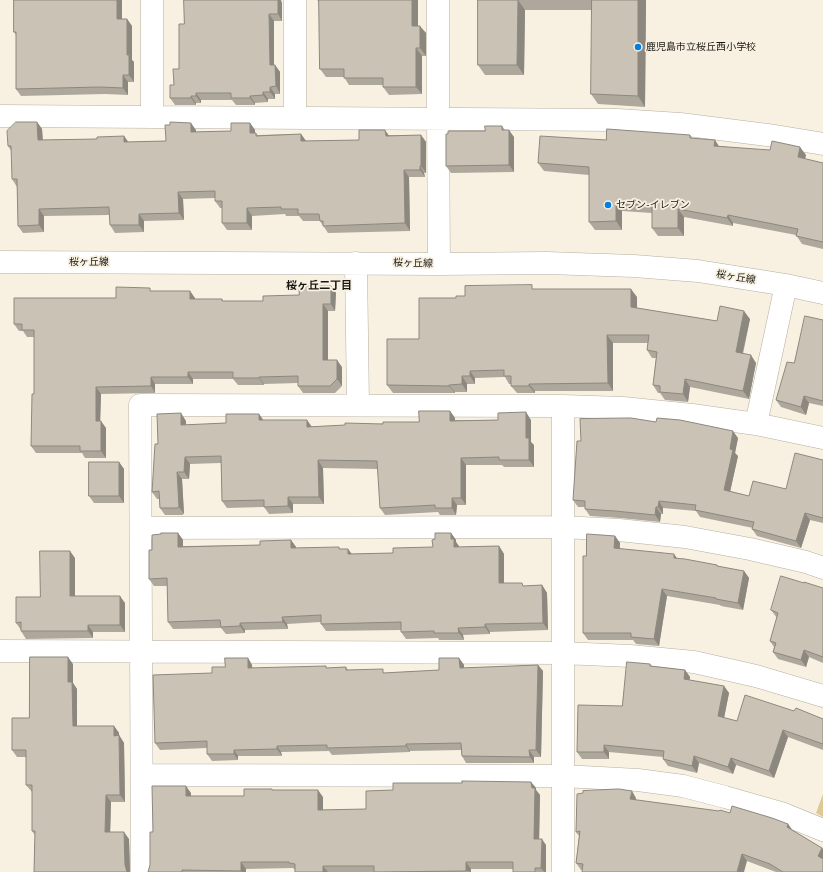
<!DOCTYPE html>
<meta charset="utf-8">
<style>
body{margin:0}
canvas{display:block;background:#f8f1e2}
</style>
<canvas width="823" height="872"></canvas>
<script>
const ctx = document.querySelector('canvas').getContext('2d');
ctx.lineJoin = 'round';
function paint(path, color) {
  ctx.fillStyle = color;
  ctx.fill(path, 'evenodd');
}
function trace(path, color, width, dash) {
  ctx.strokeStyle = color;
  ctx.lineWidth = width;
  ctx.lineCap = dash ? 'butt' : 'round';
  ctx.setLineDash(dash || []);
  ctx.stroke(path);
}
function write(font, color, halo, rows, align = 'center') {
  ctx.font = font + ' Lato,"Noto Sans JP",sans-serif';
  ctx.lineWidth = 3.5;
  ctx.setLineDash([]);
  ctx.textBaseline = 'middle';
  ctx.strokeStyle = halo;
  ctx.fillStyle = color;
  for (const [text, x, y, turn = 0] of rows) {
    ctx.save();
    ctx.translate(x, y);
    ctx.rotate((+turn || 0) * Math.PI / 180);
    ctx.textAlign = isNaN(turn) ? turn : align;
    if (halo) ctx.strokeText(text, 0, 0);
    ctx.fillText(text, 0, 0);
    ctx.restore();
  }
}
const green = new Path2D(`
 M 823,794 L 823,817 L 816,813 Z`);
const minor = new Path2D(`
 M 152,0 L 152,117
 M 438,0 L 438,118 L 439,264
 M 0,116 L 618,120 L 680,124 L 775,136 L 823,144
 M 295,117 L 295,0
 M 0,262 L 439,264 L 547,263 L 634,266 L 698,271 L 786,285 L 823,293
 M 356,263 L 358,405
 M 756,424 L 786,285
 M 141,528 L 563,527 L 619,530 L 685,537 L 750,549 L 806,562 L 823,568
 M 0,651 L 563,653 L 630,656 L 694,662 L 756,676 L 823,696
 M 142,775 L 563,776 L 638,780 L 683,786 L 725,797 L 781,813 L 823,830
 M 142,872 L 140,405 L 563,406 L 623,408 L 692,415 L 756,424 L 823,438
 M 563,872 L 563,406`);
const wall = new Path2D(`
 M 122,0 L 122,19 L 127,19 L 132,26 L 132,60 L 134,62 L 134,82 L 128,82 L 128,95 L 105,94 L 21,96 L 16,89 L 16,35 L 14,32 Z
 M 317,0 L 418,0 L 418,26 L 426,33 L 426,56 L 422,56 L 422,94 L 389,95 L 383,87 L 383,85 L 349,85 L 344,77 L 326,77 L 320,69 L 319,2 Z
 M 478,0 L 646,0 L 645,107 L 598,104 L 591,94 L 592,10 L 525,10 L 524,75 L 485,75 L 478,65 Z
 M 282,3 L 282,21 L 274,21 L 274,65 L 275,65 L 280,72 L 280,94 L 275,94 L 275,99 L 268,99 L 268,102 L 255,103 L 255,105 L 236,105 L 232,100 L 201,100 L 201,103 L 196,103 L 196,105 L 175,105 L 170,98 L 179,69 L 184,24 Z
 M 37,122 L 42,129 L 43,140 L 97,139 L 124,136 L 128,142 L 166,141 L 196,130 L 196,132 L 231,131 L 250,123 L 255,130 L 255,133 L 258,135 L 301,134 L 306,141 L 359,140 L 390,135 L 421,135 L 426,142 L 426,173 L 424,173 L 425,177 L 409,177 L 410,231 L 328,233 L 320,221 L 303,221 L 299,216 L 286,216 L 285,214 L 252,216 L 252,230 L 227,230 L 222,223 L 222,208 L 220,208 L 215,201 L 215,198 L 183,199 L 184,220 L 144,221 L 144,232 L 115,233 L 110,225 L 109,215 L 44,216 L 44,232 L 23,233 L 18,226 L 17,187 L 12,179 L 12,152 L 8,146 Z
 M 502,126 L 505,130 L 514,137 L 514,172 L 451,173 L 446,166 L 485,131 Z
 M 690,135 L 693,139 L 715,140 L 719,146 L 806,155 L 805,159 L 823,163 L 823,249 L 802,244 L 796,235 L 733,223 L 733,226 L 684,217 L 684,236 L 658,236 L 652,228 L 652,213 L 622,211 L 622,230 L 595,230 L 589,222 L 589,175 L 544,171 L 538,163 L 606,140 Z
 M 331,286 L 336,293 L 335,311 L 328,311 L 328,360 L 342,367 L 342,386 L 335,393 L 303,393 L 298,386 L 298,383 L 264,384 L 264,385 L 238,385 L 233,379 L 193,379 L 193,384 L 155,384 L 155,393 L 101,394 L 100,421 L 106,428 L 106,458 L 85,458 L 82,453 L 36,453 L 31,446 L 34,394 L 34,337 L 27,337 L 23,331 L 19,331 L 14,324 L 116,298 L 152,291 L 190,291 L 195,299 L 222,299 L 223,301 L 263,301 L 299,295 Z
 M 535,289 L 637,297 L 637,308 L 717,321 L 750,319 L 743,354 L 756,363 L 749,399 L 690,387 L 688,402 L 665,400 L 660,393 L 658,393 L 653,385 L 656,358 L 652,358 L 647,350 L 648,343 L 613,343 L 613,391 L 535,391 L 535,393 L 517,393 L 511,386 L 511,384 L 509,384 L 505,377 L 475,378 L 475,384 L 467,384 L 467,392 L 455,392 L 455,393 L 393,393 L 387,385 L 419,339 L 456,298 L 465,296 Z
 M 823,320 L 823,406 L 809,403 L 806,415 L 781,407 L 776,400 L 794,363 Z
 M 450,411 L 455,418 L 455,420 L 531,420 L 531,442 L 534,445 L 534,467 L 504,467 L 502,465 L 466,465 L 466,505 L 457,505 L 456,515 L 440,515 L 438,512 L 385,515 L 380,508 L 378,469 L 323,468 L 324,504 L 293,504 L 293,513 L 269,514 L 264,507 L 227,508 L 222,501 L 221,463 L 190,464 L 189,479 L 182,479 L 184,514 L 183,514 L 183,515 L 165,515 L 160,508 L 159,499 L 157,499 L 152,492 L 158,444 L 186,421 L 186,425 L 226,423 L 259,414 L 263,420 L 307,420 L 311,427 L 419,422 Z
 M 738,438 L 735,453 L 738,456 L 730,491 L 749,496 L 786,489 L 823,460 L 823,523 L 810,520 L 801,548 L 757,536 L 752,529 L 753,528 L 700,517 L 696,511 L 663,508 L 663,514 L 661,514 L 660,522 L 620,518 L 590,516 L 585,509 L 585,507 L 578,507 L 573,500 Z
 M 119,462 L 124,469 L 124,503 L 94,503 L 89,496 Z
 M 178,533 L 183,540 L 183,546 L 260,545 L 291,540 L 296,547 L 296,548 L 348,549 L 352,554 L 393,553 L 433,547 L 435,539 L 451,533 L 456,540 L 456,542 L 459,547 L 499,546 L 504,554 L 504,583 L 525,586 L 542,585 L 547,593 L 548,630 L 490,632 L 490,634 L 463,635 L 464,640 L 439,640 L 438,638 L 406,639 L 401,632 L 401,630 L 326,631 L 321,624 L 321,622 L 287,624 L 288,629 L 245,630 L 245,633 L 226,634 L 221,628 L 173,629 L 168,622 L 167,586 L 154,586 L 149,579 L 152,550 Z
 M 615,536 L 620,543 L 620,549 L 717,565 L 719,567 L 744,571 L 749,578 L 743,610 L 721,606 L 720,605 L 667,596 L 659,646 L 636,644 L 633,640 L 588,640 L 583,633 L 586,556 Z
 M 75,558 L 75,596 L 125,603 L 125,632 L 93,632 L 93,638 L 26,639 L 21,631 L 21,630 L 16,623 Z
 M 823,588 L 823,663 L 809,657 L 806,667 L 778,659 L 773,652 L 774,647 L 770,641 L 777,618 L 771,610 Z
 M 248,658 L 252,665 L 252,668 L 328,668 L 346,667 L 348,670 L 386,673 L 439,670 L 459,658 L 464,665 L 464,668 L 538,665 L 543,671 L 541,757 L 534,757 L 534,763 L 466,763 L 462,756 L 461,750 L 410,751 L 410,752 L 332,755 L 329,751 L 281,752 L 282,756 L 238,756 L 238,760 L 212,761 L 207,754 L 207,748 L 160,750 L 155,743 L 212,673 L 225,667 Z
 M 73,664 L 73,683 L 77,689 L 77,726 L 114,726 L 119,733 L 119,735 L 124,743 L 125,802 L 111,802 L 110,832 L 129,839 L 130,872 L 34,872 L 35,835 L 32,831 L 32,792 L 26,785 L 26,757 L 17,757 L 12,750 L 29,718 Z
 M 650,664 L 652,666 L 685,670 L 690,677 L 689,680 L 724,686 L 729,693 L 724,718 L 737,721 L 794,711 L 823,719 L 823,750 L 788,737 L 774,778 L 736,765 L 733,774 L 699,763 L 697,773 L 668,766 L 663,759 L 663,757 L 609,752 L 609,759 L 582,759 L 577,752 L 622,706 Z
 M 531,782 L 536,788 L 536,790 L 540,795 L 539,839 L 546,845 L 546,872 L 513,872 L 513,869 L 471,869 L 471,872 L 295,872 L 295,870 L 293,868 L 246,869 L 246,872 L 148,872 L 150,865 L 153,832 L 191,793 L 191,796 L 244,796 L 272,790 L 323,797 L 323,810 L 366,809 L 393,790 L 462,783 Z
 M 636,798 L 636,800 L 730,813 L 788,824 L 792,830 L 822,848 L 823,849 L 823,872 L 776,872 L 747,861 L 581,870 L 576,863 L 579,836 L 576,832 Z`);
const shadedWall = new Path2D(`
 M 117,0 L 122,0 L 122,26 L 117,19 Z
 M 277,0 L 281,0 L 282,3 L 282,21 L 278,14 Z
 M 412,0 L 418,0 L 418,34 L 412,26 Z
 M 518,0 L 525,10 L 524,75 L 517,65 Z
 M 638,0 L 646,0 L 645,107 L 638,96 Z
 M 269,14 L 274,21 L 274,72 L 270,65 Z
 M 127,19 L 132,26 L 132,60 L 134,62 L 134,82 L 129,75 L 127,55 Z
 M 420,26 L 426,33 L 426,56 L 420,48 Z
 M 416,48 L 422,56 L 422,94 L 416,87 Z
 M 275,65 L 280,72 L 280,94 L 276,86 Z
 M 123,75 L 128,82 L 128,95 L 123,88 Z
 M 270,87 L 275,94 L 275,99 L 270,92 Z
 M 263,92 L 268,99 L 268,102 L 263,95 Z
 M 196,93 L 201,100 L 201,103 L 196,96 Z
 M 191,96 L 196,103 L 196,105 L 191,98 Z
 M 250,96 L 255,103 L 255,105 L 250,98 Z
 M 37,122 L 42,129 L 43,147 L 38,140 Z
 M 191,123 L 196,130 L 196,139 L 191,132 Z
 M 250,123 L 255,130 L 255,140 L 250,133 Z
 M 385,130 L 390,137 L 386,136 Z
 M 509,130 L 514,137 L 514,172 L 509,165 Z
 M 301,134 L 306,141 L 301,141 Z
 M 421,135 L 426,142 L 426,173 L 421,166 Z
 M 124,136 L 129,143 L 124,142 Z
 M 715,140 L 720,149 L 714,146 Z
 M 800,147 L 806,155 L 803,166 L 798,157 Z
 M 420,166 L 424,173 L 425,177 L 420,170 Z
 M 404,170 L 409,177 L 410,231 L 405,223 Z
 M 178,192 L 183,199 L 184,220 L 179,213 Z
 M 616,203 L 622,211 L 622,230 L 616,221 Z
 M 247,208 L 252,216 L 252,230 L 247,223 Z
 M 39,209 L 44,216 L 44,232 L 39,225 Z
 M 678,209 L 684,217 L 684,236 L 678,228 Z
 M 139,214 L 144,221 L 144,232 L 139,225 Z
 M 728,215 L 733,223 L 733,226 L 727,218 Z
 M 331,286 L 336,293 L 335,311 L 331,304 Z
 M 631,289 L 637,297 L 637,315 L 631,307 Z
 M 190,291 L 195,298 L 195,306 L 190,299 Z
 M 323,304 L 328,311 L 328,367 L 323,360 Z
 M 744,311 L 750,319 L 741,360 L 736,352 Z
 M 607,335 L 613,343 L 613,391 L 608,383 Z
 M 751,355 L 756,363 L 749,399 L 743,391 Z
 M 337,360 L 342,367 L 342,386 L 337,379 Z
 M 470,371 L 475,378 L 475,384 L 470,376 Z
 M 188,372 L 193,379 L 193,384 L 188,377 Z
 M 462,376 L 467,384 L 467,392 L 462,384 Z
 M 151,377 L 155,384 L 155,393 L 151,386 Z
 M 259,377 L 264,384 L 264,385 L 259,378 Z
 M 685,379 L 690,387 L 688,402 L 683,394 Z
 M 529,384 L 535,391 L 535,393 L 529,386 Z
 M 449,385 L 455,392 L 455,393 L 449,386 Z
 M 96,387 L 101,394 L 100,428 L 96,421 Z
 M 804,396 L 809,403 L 806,415 L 801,407 Z
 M 450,411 L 455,418 L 455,428 L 450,421 Z
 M 526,412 L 531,420 L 531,442 L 534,445 L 534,467 L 529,460 L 526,438 Z
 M 181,413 L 186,421 L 186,432 L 181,425 Z
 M 259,414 L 264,421 L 259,420 Z
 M 307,420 L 312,427 L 307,427 Z
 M 101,421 L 106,428 L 106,458 L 101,451 Z
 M 733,431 L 738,438 L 735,453 L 738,456 L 729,497 L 724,490 L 730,449 Z
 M 185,457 L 190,464 L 189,479 L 184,472 Z
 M 461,458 L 466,465 L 466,505 L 461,498 Z
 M 318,460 L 323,468 L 324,504 L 319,497 Z
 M 119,462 L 124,469 L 124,503 L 119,496 Z
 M 177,472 L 182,479 L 184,514 L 179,507 Z
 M 288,497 L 293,504 L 293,513 L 288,506 Z
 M 452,498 L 457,505 L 456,515 L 452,508 Z
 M 659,501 L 663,508 L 663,514 L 658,507 Z
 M 656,507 L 661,514 L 660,522 L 655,515 Z
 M 805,513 L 810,520 L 801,548 L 796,541 Z
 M 178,533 L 183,540 L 183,554 L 178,547 Z
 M 451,533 L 456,540 L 456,542 L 459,546 L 459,554 L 454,547 L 451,539 Z
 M 615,536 L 620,543 L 619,556 L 614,548 Z
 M 291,540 L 296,547 L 296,556 L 291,548 Z
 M 499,546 L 504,554 L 504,591 L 499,583 Z
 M 348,549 L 353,556 L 348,554 Z
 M 70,551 L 75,558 L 75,603 L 70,596 Z
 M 674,554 L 679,561 L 674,558 Z
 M 744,571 L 749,578 L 743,610 L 738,603 Z
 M 542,585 L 547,593 L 548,630 L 543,623 Z
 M 662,589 L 667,596 L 659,646 L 654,639 Z
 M 120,596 L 125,603 L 125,632 L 120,625 Z
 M 282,617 L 287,624 L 288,629 L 283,622 Z
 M 240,623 L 245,630 L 245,633 L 240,626 Z
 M 485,624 L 490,632 L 490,634 L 485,627 Z
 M 88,625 L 93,632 L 93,638 L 88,631 Z
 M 458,628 L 463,635 L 464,640 L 459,633 Z
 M 804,650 L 809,657 L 806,667 L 801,660 Z
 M 68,657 L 73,664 L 73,683 L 77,689 L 77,733 L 73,726 L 68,682 Z
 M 248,658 L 252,665 L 253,674 L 248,668 Z
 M 459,658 L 464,665 L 464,675 L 460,668 Z
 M 538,665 L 543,671 L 541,757 L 536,750 Z
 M 685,670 L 690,677 L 689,686 L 684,679 Z
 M 724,686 L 729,693 L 723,723 L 718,716 Z
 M 114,726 L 119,733 L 119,743 L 114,736 Z
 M 783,730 L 788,737 L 774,778 L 769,771 Z
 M 119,735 L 124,743 L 125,802 L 120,795 Z
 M 406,744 L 410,751 L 410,752 L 406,746 Z
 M 604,745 L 609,752 L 609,759 L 604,752 Z
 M 277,746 L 281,752 L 282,756 L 277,749 Z
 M 234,750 L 238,756 L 238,760 L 234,754 Z
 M 529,750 L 534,757 L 534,763 L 530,757 Z
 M 694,756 L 699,763 L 697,773 L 692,766 Z
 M 731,758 L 736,765 L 733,774 L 728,767 Z
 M 531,782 L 536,788 L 536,790 L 540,795 L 539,846 L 534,839 Z
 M 186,786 L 191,793 L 191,803 L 186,796 Z
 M 318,790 L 323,797 L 323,816 L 318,810 Z
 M 632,791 L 636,798 L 635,806 L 630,799 Z
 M 106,795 L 111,802 L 110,839 L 105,832 Z
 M 788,824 L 793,831 L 787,827 Z
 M 124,832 L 129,839 L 130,872 L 127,872 L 125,865 Z
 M 542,839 L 546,845 L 546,872 L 544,872 L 541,868 Z
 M 822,848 L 823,849 L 823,862 L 818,856 Z
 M 742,854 L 747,861 L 744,872 L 737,872 Z
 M 241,862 L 246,869 L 246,872 L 242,872 L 241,871 Z
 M 466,862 L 471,869 L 471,872 L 466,871 Z
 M 323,866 L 328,872 L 323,872 Z`);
const building = new Path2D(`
 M 14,0 L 117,0 L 117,19 L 127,19 L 127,55 L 129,55 L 129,75 L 123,75 L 123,88 L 100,87 L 16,89 L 16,32 L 14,32 Z
 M 184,0 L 278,0 L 278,14 L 269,14 L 270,65 L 275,65 L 276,86 L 270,87 L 270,92 L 263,92 L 263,95 L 250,96 L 250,98 L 231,98 L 231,93 L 196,93 L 196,96 L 191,96 L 191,98 L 170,98 L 170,85 L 174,85 L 173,69 L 179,69 L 179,24 L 184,24 Z
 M 319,0 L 412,0 L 412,26 L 420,26 L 420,48 L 416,48 L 416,87 L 383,87 L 383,78 L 344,78 L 344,69 L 320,69 Z
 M 478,0 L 518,0 L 517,65 L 478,65 Z
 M 592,0 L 638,0 L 638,96 L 591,94 Z
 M 16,122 L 37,122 L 38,140 L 97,139 L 97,137 L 124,136 L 124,142 L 166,141 L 165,125 L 170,125 L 170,122 L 191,123 L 191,132 L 231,131 L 231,123 L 250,123 L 250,133 L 256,133 L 256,136 L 301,134 L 301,141 L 359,140 L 359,130 L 385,130 L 386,136 L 421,135 L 421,166 L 420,166 L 420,170 L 404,170 L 405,223 L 323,226 L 323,221 L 320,221 L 319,214 L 298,214 L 298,209 L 281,209 L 281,207 L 247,208 L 247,223 L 222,223 L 222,201 L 215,201 L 215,191 L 178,192 L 179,213 L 139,214 L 139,225 L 110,225 L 109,207 L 39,209 L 39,225 L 18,226 L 17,179 L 12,179 L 11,146 L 8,146 L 7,131 Z
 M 485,126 L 502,126 L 502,130 L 509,130 L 509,165 L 446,166 L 446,134 L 448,134 L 448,131 L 485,131 Z
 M 607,129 L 690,135 L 690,138 L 715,140 L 714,146 L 770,150 L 772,141 L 800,147 L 798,157 L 823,163 L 823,242 L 796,236 L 798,229 L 728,215 L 727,218 L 678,209 L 678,228 L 652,228 L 652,206 L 616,203 L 616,221 L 589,222 L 589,167 L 538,163 L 540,136 L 606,140 Z
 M 532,285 L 532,289 L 631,289 L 631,307 L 717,321 L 720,306 L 744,311 L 736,352 L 751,355 L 743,391 L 685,379 L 683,394 L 660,392 L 660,386 L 653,385 L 657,352 L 647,350 L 649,335 L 607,335 L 608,383 L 529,384 L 529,386 L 511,386 L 511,376 L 504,376 L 504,370 L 470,371 L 470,376 L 462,376 L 462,384 L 449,385 L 449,386 L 387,385 L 387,339 L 419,339 L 419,298 L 456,298 L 456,296 L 465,296 L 465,286 Z
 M 299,286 L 331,286 L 331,304 L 323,304 L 323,360 L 337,360 L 337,379 L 330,386 L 298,386 L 298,376 L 259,377 L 259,378 L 233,378 L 233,372 L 188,372 L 188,377 L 151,377 L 151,386 L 97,387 L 96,387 L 96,421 L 101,421 L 101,451 L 80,451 L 80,446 L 31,446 L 32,394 L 34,394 L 34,330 L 22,330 L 22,324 L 14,324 L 14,298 L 116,298 L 116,287 L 150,288 L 150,291 L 190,291 L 190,299 L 222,299 L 222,301 L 263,301 L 263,296 L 299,295 Z
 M 805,316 L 823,320 L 823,401 L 804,396 L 801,407 L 776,400 L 787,362 L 794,363 Z
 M 419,411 L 450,411 L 450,421 L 498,420 L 498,413 L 526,412 L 526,438 L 529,438 L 529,460 L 499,460 L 499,457 L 461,458 L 461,498 L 452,498 L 452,508 L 435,508 L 435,505 L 380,508 L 377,461 L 318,460 L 319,497 L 288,497 L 288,506 L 264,507 L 264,500 L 222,501 L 221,456 L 185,457 L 184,472 L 177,472 L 179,507 L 178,507 L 178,508 L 160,508 L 159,491 L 152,492 L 155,444 L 158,444 L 157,414 L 181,413 L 181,425 L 226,423 L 226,414 L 259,414 L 259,420 L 307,420 L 307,427 L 345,425 L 345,423 L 383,424 L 383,422 L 419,422 Z
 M 631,418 L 656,422 L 657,418 L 680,420 L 733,431 L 730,449 L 733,450 L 724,490 L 749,496 L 753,481 L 786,489 L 795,453 L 823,460 L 823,518 L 805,513 L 796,541 L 752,529 L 754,522 L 695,510 L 696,505 L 659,501 L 658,507 L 656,507 L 655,515 L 615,511 L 585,509 L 585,501 L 573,500 L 577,441 L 581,441 L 580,419 Z
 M 89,462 L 119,462 L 119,496 L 89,496 Z
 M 161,533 L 178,533 L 178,547 L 260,545 L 260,541 L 291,540 L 291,548 L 339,547 L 339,549 L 348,549 L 348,554 L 393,553 L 393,548 L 433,547 L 432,540 L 435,539 L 435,533 L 451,533 L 451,539 L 454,539 L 454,547 L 499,546 L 499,583 L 522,583 L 523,586 L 542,585 L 543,623 L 485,624 L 485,627 L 458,628 L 459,633 L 434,633 L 434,631 L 401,632 L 401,622 L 321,624 L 321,615 L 282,617 L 283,622 L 240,623 L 240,626 L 221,627 L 220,620 L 168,622 L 167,578 L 149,579 L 149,550 L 152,550 L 152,535 L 161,534 Z
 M 587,534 L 615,536 L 614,548 L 674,554 L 674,558 L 685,559 L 717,565 L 717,566 L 744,571 L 738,603 L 716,599 L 716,598 L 662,589 L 654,639 L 631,637 L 631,633 L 583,633 L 583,556 L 586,556 Z
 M 40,551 L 70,551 L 70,596 L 120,596 L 120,625 L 88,625 L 88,631 L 21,631 L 21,622 L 16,623 L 16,597 L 40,597 Z
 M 781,576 L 804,583 L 804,582 L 823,588 L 823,657 L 804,650 L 801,660 L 773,652 L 776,643 L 770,641 L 778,613 L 771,610 Z
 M 30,657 L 68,657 L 68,682 L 72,682 L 73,726 L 114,726 L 114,736 L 119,735 L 120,795 L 106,795 L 105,832 L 124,832 L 125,865 L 127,872 L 34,872 L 35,831 L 32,831 L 32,785 L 26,785 L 26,750 L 12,750 L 12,718 L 29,718 Z
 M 225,658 L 248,658 L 248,668 L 326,666 L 326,668 L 346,667 L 346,670 L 383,669 L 383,673 L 439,670 L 439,658 L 459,658 L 460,668 L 538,665 L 536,750 L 529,750 L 530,757 L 462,756 L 461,743 L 406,744 L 406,746 L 327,748 L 327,745 L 277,746 L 277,749 L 234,750 L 234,754 L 207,754 L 207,741 L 155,743 L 153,675 L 212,673 L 212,667 L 225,667 Z
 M 627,662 L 650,664 L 650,666 L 685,670 L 684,679 L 724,686 L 718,716 L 737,721 L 745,695 L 794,711 L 796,708 L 823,719 L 823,744 L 783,730 L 769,771 L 731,758 L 728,767 L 694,756 L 692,766 L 663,759 L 664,751 L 604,745 L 604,752 L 577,752 L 578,705 L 622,706 Z
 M 462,781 L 531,782 L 532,788 L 535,788 L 534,839 L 542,839 L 541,868 L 535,868 L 535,872 L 513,872 L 513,862 L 466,862 L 466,871 L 374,872 L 374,866 L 323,866 L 323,872 L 295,872 L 295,864 L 289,863 L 289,862 L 241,862 L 241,871 L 182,870 L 182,872 L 148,872 L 150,865 L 150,832 L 153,832 L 152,786 L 186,786 L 186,796 L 244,796 L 244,789 L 272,789 L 272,790 L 318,790 L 318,810 L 366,809 L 366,791 L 393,790 L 393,783 L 462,783 Z
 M 619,789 L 632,791 L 630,799 L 719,811 L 720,810 L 730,813 L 732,806 L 772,818 L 788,824 L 787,827 L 822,848 L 818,856 L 823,859 L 823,872 L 783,872 L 770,864 L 742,854 L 737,872 L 582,872 L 583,864 L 576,863 L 580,831 L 576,832 L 577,794 L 583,793 L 583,791 Z`);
const markers = [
 [638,47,4,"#007fe5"],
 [608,205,4,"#007fe5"]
];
const poiNames = [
 ["鹿児島市立桜丘西小学校",646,47],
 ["セブン-イレブン",616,205]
];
const streetNames = [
 ["桜ヶ丘線",89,262],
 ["桜ヶ丘線",413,263,1],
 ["桜ヶ丘線",736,277,9]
];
const neighbourhoodNames = [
 ["桜ヶ丘二丁目",319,285]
];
paint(green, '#dec895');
trace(minor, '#b6afa1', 23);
trace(minor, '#fff', 22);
paint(wall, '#aea89c');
paint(shadedWall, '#8d887f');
paint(building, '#cac3b5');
trace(building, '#8d887f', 1);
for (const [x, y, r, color] of markers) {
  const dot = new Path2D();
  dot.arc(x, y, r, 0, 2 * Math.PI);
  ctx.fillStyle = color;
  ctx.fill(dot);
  trace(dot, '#f8f1e2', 1.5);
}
write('10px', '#191712', '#f8f1e2', poiNames, 'left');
write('10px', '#191712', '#f8f1e2', streetNames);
write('bold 11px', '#191712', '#f8f1e2', neighbourhoodNames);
</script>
